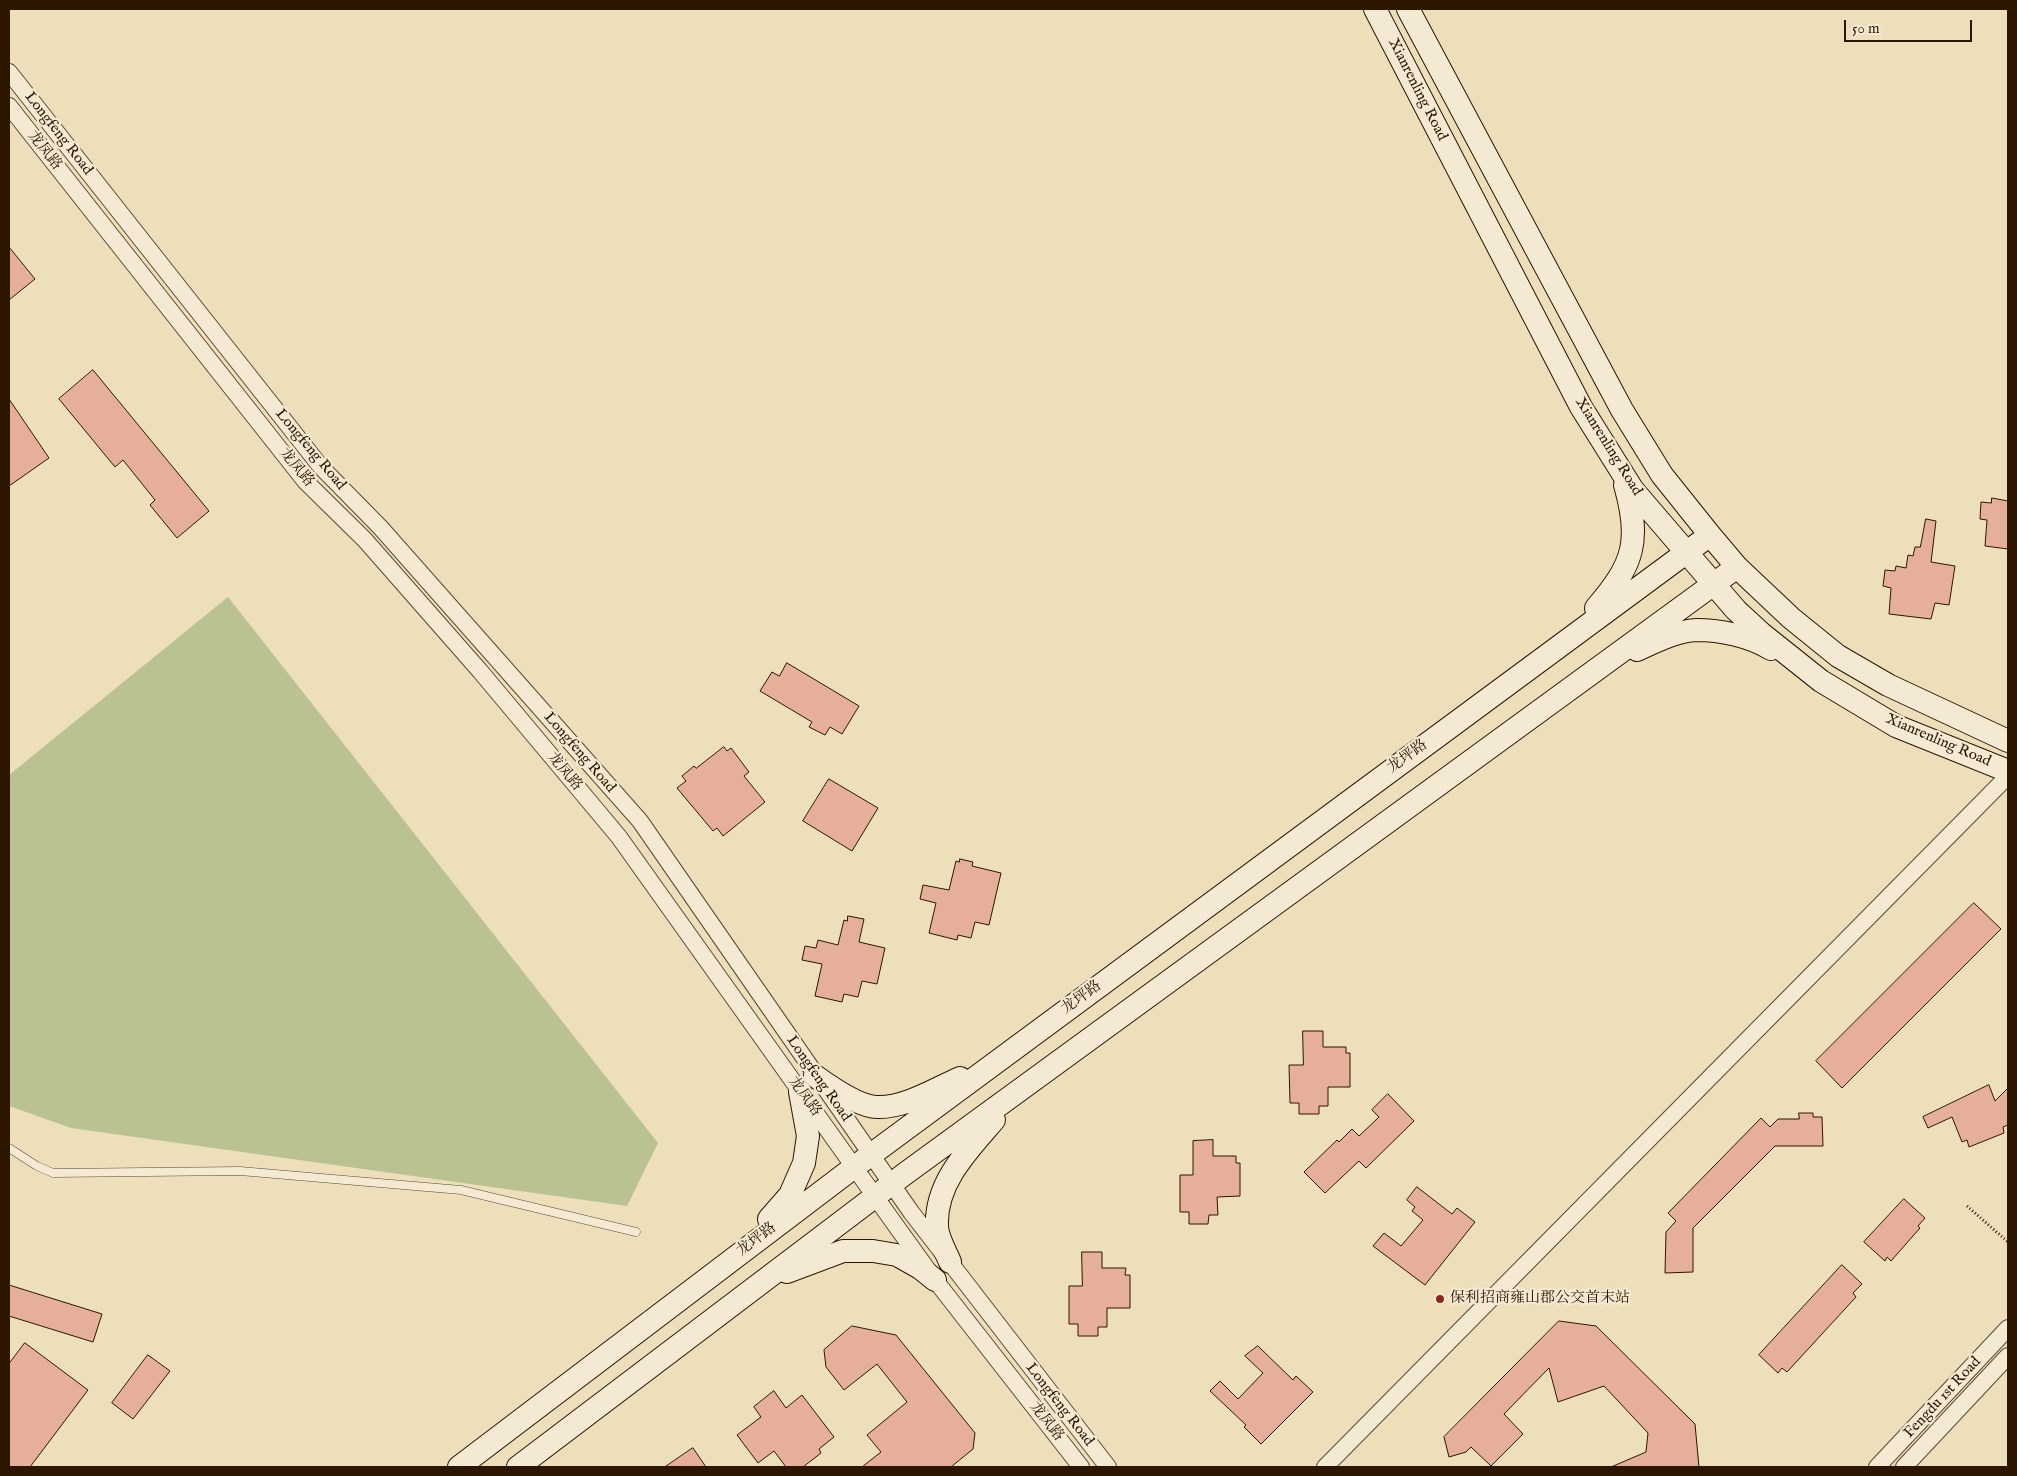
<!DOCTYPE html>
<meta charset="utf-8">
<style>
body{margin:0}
#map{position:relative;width:2017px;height:1476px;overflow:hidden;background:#eedfbb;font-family:"IM FELL English",serif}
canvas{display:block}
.frame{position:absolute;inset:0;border:10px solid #2c1600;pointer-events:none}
.scale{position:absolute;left:1844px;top:20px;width:128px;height:22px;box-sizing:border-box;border:2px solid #2c1600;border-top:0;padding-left:6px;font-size:15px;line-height:18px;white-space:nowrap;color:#2c1600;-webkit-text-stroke:4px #f4ead3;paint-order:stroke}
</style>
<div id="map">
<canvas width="2017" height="1476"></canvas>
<div class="frame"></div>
<div class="scale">50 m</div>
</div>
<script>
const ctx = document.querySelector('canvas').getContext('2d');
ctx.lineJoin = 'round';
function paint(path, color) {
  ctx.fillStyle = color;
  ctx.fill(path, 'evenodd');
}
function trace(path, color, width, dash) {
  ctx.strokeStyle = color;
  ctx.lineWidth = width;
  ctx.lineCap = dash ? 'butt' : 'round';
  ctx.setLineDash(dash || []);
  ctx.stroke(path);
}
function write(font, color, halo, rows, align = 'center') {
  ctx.font = font + ' "IM FELL English","Noto Serif SC",serif';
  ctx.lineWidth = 4.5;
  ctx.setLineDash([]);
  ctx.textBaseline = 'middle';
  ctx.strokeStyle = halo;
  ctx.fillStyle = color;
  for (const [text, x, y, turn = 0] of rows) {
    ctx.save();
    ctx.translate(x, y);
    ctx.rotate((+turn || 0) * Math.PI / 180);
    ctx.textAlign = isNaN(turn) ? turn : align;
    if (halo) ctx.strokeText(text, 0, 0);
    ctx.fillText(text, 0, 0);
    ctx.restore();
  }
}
const green = new Path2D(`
 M 228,597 L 658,1143 L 627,1206 L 71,1128 L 9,1106 L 9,775 Z`);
const building = new Path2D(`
 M 9,247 L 35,279 L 9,300 Z
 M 93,370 L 209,511 L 177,538 L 150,505 L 155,500 L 123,460 L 115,467 L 59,399 Z
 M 9,399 L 49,458 L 9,486 Z
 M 1992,498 L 2008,501 L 2008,549 L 1985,546 L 1987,520 L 1980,519 L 1981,502 L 1991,503 Z
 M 1926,519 L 1936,521 L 1931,562 L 1955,566 L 1949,605 L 1935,603 L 1931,619 L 1889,614 L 1891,588 L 1883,586 L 1885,570 L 1895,571 L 1896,566 L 1906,568 L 1908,555 L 1913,556 L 1915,547 L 1920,547 Z
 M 787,663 L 859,706 L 842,734 L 830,727 L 825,735 L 809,727 L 812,722 L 760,691 L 772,672 L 779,676 Z
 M 724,747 L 727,751 L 731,748 L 749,772 L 744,776 L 765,802 L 723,836 L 717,828 L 713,831 L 677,788 L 686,781 L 682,776 L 694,766 L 696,768 Z
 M 829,779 L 878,808 L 852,851 L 803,821 Z
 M 960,859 L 973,862 L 972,866 L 1001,873 L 989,925 L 975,922 L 971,938 L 958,935 L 957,940 L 929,933 L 936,903 L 920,899 L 923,885 L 949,890 L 956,861 L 959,862 Z
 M 1974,903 L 2001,929 L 1842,1088 L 1816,1061 Z
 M 848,916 L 864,919 L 859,942 L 885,948 L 877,984 L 862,981 L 858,997 L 844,994 L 842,1002 L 815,996 L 822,964 L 802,960 L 805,946 L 816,948 L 818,940 L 838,945 L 844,920 L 847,921 Z
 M 1303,1031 L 1323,1031 L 1323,1047 L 1346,1047 L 1346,1053 L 1350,1053 L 1350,1087 L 1328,1087 L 1328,1106 L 1319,1106 L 1319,1114 L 1299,1114 L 1299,1103 L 1290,1103 L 1289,1065 L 1303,1065 Z
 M 1989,1085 L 1995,1101 L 2008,1088 L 2008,1125 L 2003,1127 L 2004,1133 L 1969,1147 L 1967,1140 L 1962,1142 L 1952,1117 L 1928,1128 L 1923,1117 Z
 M 1388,1094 L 1414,1121 L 1366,1168 L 1359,1161 L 1325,1193 L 1304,1172 L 1337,1140 L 1339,1142 L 1352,1129 L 1359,1136 L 1379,1117 L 1372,1110 Z
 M 1799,1113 L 1813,1113 L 1813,1117 L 1822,1117 L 1823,1146 L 1775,1146 L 1693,1228 L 1693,1272 L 1665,1273 L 1666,1232 L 1676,1221 L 1668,1213 L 1761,1118 L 1770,1127 L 1778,1119 L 1799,1119 Z
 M 1213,1140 L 1213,1156 L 1236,1156 L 1236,1163 L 1240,1163 L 1240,1196 L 1217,1197 L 1218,1215 L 1209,1215 L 1208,1224 L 1189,1224 L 1189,1212 L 1180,1212 L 1180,1175 L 1193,1175 L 1193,1141 Z
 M 1417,1187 L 1452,1214 L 1457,1208 L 1475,1222 L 1425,1285 L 1373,1246 L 1384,1233 L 1401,1246 L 1423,1220 L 1412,1211 L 1415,1207 L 1407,1200 Z
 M 1904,1199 L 1925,1218 L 1918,1226 L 1920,1228 L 1891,1261 L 1887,1257 L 1885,1261 L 1864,1242 Z
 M 1082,1252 L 1102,1252 L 1102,1268 L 1126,1268 L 1125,1275 L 1130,1275 L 1130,1308 L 1107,1308 L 1107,1327 L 1098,1327 L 1098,1336 L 1078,1336 L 1078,1324 L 1069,1324 L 1069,1286 L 1082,1286 Z
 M 1842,1265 L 1862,1284 L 1853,1293 L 1856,1297 L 1787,1372 L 1782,1368 L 1778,1373 L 1759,1355 Z
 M 9,1285 L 102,1314 L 93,1342 L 9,1316 Z
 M 1559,1321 L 1596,1326 L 1695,1424 L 1699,1467 L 1611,1467 L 1646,1452 L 1648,1433 L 1604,1386 L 1558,1402 L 1549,1368 L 1504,1414 L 1523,1434 L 1491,1466 L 1471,1447 L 1466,1452 L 1449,1457 L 1444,1437 Z
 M 852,1326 L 896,1335 L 975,1433 L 973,1449 L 951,1467 L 862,1467 L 881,1452 L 867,1435 L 907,1402 L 877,1364 L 844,1390 L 826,1367 L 824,1350 Z
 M 25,1343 L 88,1390 L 30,1467 L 9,1467 L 9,1364 Z
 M 1258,1346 L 1293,1380 L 1296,1376 L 1313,1392 L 1261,1444 L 1244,1427 L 1246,1425 L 1210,1391 L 1220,1381 L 1238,1399 L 1263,1373 L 1245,1356 Z
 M 148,1355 L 170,1371 L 133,1419 L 112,1403 Z
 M 774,1391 L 786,1408 L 802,1395 L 834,1437 L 819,1449 L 821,1453 L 803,1467 L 786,1467 L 774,1451 L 758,1463 L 737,1435 L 761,1417 L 754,1407 Z
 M 693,1448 L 706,1467 L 665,1467 Z`);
const path = new Path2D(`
 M 1967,1206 L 2008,1242`);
const lane = new Path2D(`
 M 9,1148 L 37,1166 L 53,1173 L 240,1171 L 461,1190 L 636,1232`);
const street = new Path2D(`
 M 9,72 L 321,467 L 380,527 L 640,821 L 911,1212 L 1108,1467
 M 9,106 L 305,481 L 365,540 L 480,671 L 619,837 L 894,1223 L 935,1280 L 1081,1467
 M 1325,1467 L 2008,776
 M 1877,1467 L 2008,1328
 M 1904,1467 L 2008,1356`);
const secondary = new Path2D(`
 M 1375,9 L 1581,407 L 1633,490 L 1736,610 L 1762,634 L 1821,681 L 1896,726 L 2008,771
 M 1408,9 L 1622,410 L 1662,475 L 1710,535 L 1737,567 L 1791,618 L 1838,656 L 1888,685 L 2008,741
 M 1596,608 C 1634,564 1641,541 1625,485
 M 1637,650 C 1655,642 1676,631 1696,630 C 1721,630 1749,636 1771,649
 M 815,1076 C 829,1086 859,1107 877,1107 C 905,1108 935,1089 960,1078
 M 769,1219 L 790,1195 L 804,1163 L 808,1136 L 800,1092
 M 950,1262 C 946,1252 937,1237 937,1226 C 935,1183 968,1150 994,1120
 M 787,1272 L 843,1251 L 873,1251 L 897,1255 L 920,1268 L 935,1280
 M 459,1467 L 853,1168 L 1710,535
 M 518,1467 L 906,1173 L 1737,567`);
const markers = [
 [1440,1299,5,"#8f2418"]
];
const streetNames = [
 ["Xianrenling Road",1417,90,63],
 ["Longfeng Road",58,134,52],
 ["龙凤路",44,151,52],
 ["Xianrenling Road",1608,447,58],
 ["Longfeng Road",310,450,50],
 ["龙凤路",296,468,50],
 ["Xianrenling Road",1938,741,23],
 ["Longfeng Road",579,753,49],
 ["龙坪路",1408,757,-36],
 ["龙凤路",564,772,50],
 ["龙坪路",1082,998,-36],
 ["Longfeng Road",818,1079,55],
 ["龙凤路",804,1097,54],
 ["龙坪路",757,1240,-37],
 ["Fengdu 1st Road",1943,1398,-47],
 ["Longfeng Road",1059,1405,52],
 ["龙凤路",1046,1422,52]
];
const poiNames = [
 ["保利招商雍山郡公交首末站",1450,1299]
];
paint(green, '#b9c290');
paint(building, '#e6af99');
trace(building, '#2c1600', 1);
trace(lane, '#5c482f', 9);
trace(street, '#5c482f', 18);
trace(secondary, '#2c1600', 24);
trace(path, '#2c1600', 3, [1, 2.5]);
trace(lane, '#f4ead3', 8);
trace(street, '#f4ead3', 16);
trace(secondary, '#f4ead3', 22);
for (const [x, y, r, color] of markers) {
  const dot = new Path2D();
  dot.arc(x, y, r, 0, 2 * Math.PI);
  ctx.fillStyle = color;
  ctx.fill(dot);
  trace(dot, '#f4ead3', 2);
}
write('15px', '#2c1600', '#f4ead3', streetNames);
write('15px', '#2c1600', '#f4ead3', poiNames, 'left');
</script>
